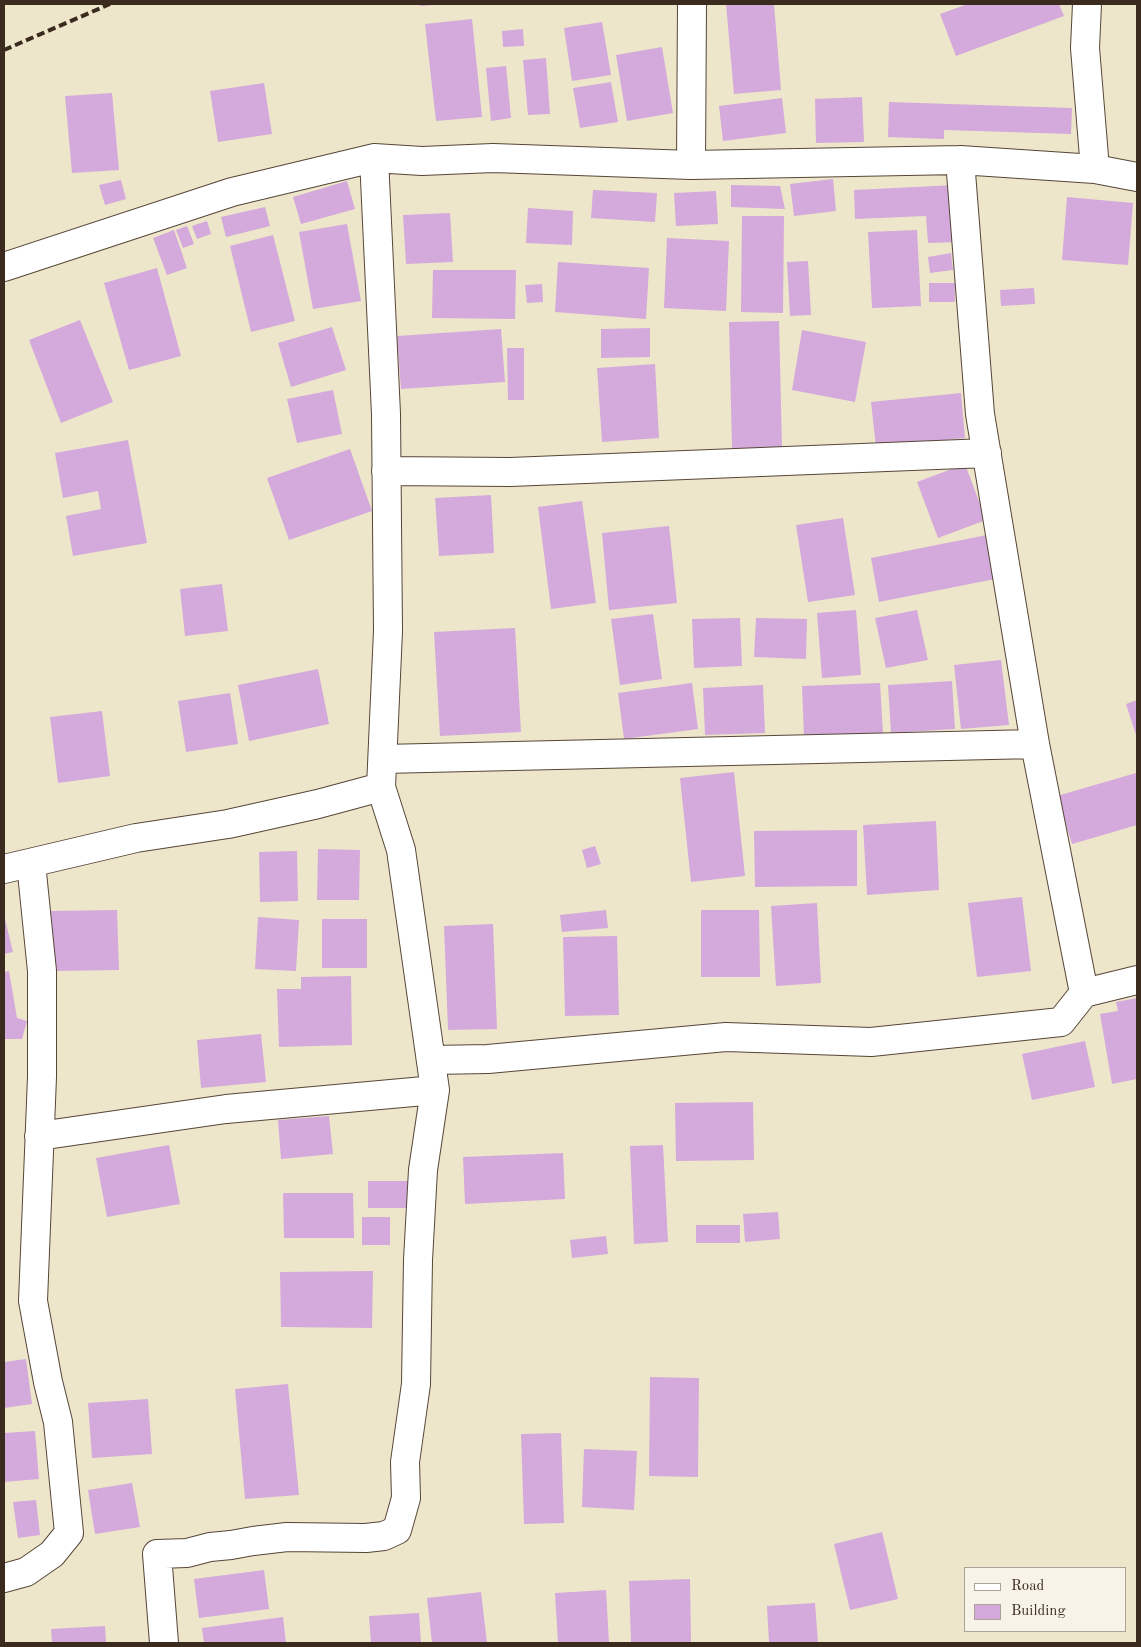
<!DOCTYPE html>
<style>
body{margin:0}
#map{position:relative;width:1141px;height:1647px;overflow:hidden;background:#eee6cb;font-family:"Old Standard TT",serif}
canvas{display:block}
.frame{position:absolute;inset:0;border:5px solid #3b2a1e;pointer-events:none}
.legend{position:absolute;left:964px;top:1567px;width:162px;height:65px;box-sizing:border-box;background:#f7f3e8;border:1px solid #aca397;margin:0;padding:6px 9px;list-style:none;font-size:15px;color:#3b2a1e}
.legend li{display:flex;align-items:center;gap:10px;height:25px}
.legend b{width:25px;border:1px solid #aca397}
</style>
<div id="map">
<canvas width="1141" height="1647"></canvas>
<div class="frame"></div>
<ul class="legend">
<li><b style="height:6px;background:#fff"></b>Road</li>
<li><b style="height:14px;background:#d3aadb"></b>Building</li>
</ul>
</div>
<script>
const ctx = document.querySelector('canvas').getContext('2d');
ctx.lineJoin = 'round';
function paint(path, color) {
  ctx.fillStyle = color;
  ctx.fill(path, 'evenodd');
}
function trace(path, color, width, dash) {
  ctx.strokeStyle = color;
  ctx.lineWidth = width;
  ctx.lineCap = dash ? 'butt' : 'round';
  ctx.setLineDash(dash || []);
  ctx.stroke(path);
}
const building = new Path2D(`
 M 419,4 L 434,4 L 434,5 L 420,6 Z
 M 726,4 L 774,4 L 781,90 L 734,94 Z
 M 968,4 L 1059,4 L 1064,16 L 956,56 L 940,14 Z
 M 472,19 L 482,117 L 436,121 L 425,24 Z
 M 602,22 L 611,75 L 572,81 L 564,28 Z
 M 523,29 L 524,46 L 503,47 L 502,31 Z
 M 662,47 L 673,113 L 627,121 L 616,55 Z
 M 546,58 L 550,114 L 528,115 L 523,60 Z
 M 506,66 L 511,118 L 491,121 L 486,68 Z
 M 611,82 L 618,122 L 580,128 L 573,88 Z
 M 264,83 L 272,134 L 218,142 L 210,91 Z
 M 112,93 L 119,170 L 72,173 L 65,96 Z
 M 862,97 L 864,142 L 816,143 L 815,99 Z
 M 782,98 L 786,133 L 723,141 L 719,106 Z
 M 889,102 L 1072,108 L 1071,134 L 944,130 L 944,139 L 888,137 Z
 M 833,179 L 836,211 L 794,216 L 790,184 Z
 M 121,180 L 126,199 L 105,205 L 99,185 Z
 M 347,181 L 355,209 L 301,224 L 293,197 Z
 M 731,185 L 780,186 L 785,209 L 731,207 Z
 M 955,185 L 959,242 L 928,243 L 926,216 L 855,219 L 854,190 Z
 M 593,190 L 657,193 L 655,222 L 591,218 Z
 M 716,191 L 718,224 L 676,226 L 674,193 Z
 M 1067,197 L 1133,203 L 1128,265 L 1062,260 Z
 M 265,207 L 270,226 L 226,237 L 221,217 Z
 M 528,208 L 573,211 L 572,245 L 526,243 Z
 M 450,213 L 453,262 L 406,264 L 403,215 Z
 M 742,216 L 784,216 L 783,313 L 741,312 Z
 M 207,221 L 211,234 L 197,239 L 192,226 Z
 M 347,224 L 361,301 L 313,309 L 299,232 Z
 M 187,226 L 194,244 L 183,248 L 176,230 Z
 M 174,230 L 187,268 L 167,275 L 153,238 Z
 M 917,230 L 921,306 L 872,308 L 868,232 Z
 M 273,235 L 295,321 L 251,332 L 230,246 Z
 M 667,238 L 729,241 L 726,311 L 664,308 Z
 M 951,253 L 953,270 L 930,273 L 928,257 Z
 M 808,261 L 811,315 L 790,316 L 787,262 Z
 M 558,262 L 649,268 L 646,319 L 555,312 Z
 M 157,268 L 181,356 L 129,370 L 104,283 Z
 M 433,270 L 516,270 L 515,319 L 432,318 Z
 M 929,283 L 955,283 L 955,302 L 929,302 Z
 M 542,284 L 543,302 L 527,303 L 525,285 Z
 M 1034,288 L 1035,304 L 1001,306 L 1000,290 Z
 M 80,320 L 113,402 L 61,423 L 29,340 Z
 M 779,321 L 782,448 L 732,449 L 729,322 Z
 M 332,327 L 346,370 L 291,387 L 278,343 Z
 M 650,328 L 650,357 L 601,358 L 601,329 Z
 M 501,329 L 505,382 L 401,389 L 397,336 Z
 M 802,330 L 866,342 L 855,402 L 792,390 Z
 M 507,348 L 524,348 L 524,400 L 508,400 Z
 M 655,364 L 659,438 L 602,442 L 597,368 Z
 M 333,390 L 342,434 L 297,443 L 287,399 Z
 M 961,393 L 965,438 L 876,447 L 871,402 Z
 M 128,440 L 147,543 L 73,556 L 66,516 L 101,509 L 98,491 L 63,498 L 55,453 Z
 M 350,449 L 372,511 L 289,540 L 267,478 Z
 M 965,464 L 986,520 L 938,538 L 917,482 Z
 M 491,495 L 494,553 L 439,556 L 435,498 Z
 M 582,501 L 596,603 L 551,609 L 538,507 Z
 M 843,518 L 855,595 L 808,602 L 796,525 Z
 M 669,526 L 677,603 L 609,610 L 602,533 Z
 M 987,535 L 995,579 L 879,602 L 871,558 Z
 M 222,584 L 228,631 L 185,636 L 180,589 Z
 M 856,610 L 861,675 L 822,678 L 817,613 Z
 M 917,610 L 928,660 L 886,668 L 875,618 Z
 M 653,614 L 662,679 L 620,685 L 611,619 Z
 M 740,618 L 742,666 L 694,668 L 692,619 Z
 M 756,618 L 807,619 L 806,659 L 754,657 Z
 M 515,628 L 521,732 L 440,736 L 434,632 Z
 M 1001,660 L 1009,725 L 961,729 L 954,665 Z
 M 318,669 L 329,724 L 249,741 L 238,685 Z
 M 952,681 L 955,729 L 891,733 L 888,685 Z
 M 692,683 L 698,729 L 624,739 L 618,693 Z
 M 880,683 L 883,733 L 804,737 L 802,686 Z
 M 763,685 L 765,733 L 705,735 L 703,688 Z
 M 230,693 L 238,744 L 186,752 L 178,701 Z
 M 1137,700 L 1137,738 L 1126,704 Z
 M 102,711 L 110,776 L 58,783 L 50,717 Z
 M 734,772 L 745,876 L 691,882 L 680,778 Z
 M 1136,773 L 1137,778 L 1137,825 L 1072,844 L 1057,796 Z
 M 936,821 L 939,890 L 867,895 L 863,825 Z
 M 857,830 L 857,886 L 755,887 L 754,831 Z
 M 595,846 L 601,864 L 587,868 L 582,850 Z
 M 318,849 L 360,850 L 359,900 L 317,900 Z
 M 297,851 L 298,901 L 260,902 L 259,852 Z
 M 1022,897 L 1031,971 L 977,977 L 968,903 Z
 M 817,903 L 821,983 L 776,986 L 771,906 Z
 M 117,910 L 119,970 L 53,971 L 51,911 Z
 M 606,910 L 608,928 L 562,932 L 560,915 Z
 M 701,910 L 759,910 L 760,977 L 701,977 Z
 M 4,915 L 13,952 L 4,954 Z
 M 258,917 L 299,920 L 296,971 L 255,969 Z
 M 322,919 L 367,919 L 367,968 L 322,968 Z
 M 493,924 L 497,1029 L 448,1030 L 444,926 Z
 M 617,936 L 619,1015 L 565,1016 L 563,937 Z
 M 9,971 L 17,1018 L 27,1021 L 22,1039 L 4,1039 L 4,972 Z
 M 351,976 L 352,1045 L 279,1047 L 277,989 L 301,989 L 301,977 Z
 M 1137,998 L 1137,1079 L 1112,1084 L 1100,1014 L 1118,1011 L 1116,1002 Z
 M 261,1034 L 266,1082 L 201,1088 L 197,1040 Z
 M 1085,1041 L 1095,1087 L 1032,1100 L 1022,1054 Z
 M 753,1102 L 754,1160 L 676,1161 L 675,1103 Z
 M 329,1116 L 333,1154 L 281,1159 L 278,1120 Z
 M 169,1145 L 180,1204 L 107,1217 L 96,1158 Z
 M 663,1145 L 668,1242 L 634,1244 L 630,1146 Z
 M 563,1153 L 565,1199 L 465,1204 L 463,1157 Z
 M 368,1181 L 412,1181 L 413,1208 L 368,1208 Z
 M 283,1193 L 353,1193 L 354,1238 L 284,1238 Z
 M 778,1212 L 780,1239 L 745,1242 L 743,1214 Z
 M 362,1217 L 390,1217 L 390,1245 L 362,1245 Z
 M 696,1225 L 740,1225 L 740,1243 L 696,1243 Z
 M 606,1236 L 608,1254 L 572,1258 L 570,1240 Z
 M 373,1271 L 372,1328 L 281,1327 L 280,1272 Z
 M 26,1359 L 32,1404 L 4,1408 L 4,1362 Z
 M 650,1377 L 699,1378 L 698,1477 L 649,1476 Z
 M 288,1384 L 299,1495 L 245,1499 L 235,1389 Z
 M 148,1399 L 152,1454 L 92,1458 L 88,1403 Z
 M 35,1431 L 39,1479 L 4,1482 L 4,1433 Z
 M 561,1433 L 564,1523 L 524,1524 L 521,1434 Z
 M 584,1449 L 637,1451 L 634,1510 L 582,1507 Z
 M 132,1483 L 140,1527 L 95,1534 L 88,1490 Z
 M 36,1500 L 40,1535 L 18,1538 L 13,1502 Z
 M 882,1532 L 898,1599 L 850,1610 L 834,1544 Z
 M 264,1570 L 269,1609 L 199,1618 L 194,1579 Z
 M 690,1579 L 691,1643 L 631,1643 L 629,1581 Z
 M 606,1590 L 609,1643 L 558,1643 L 555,1593 Z
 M 481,1592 L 487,1643 L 432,1643 L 427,1598 Z
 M 815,1603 L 818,1643 L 769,1643 L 767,1606 Z
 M 419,1613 L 421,1643 L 371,1643 L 369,1616 Z
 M 283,1617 L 286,1643 L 204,1643 L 202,1628 Z
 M 105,1626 L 106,1643 L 52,1643 L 51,1629 Z`);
const minor = new Path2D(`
 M 1087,4 L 1085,48 L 1095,169
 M 960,160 L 980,414 L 1035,744 L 1084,993
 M 691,165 L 692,4
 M 4,267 L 232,192 L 374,158 L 422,161 L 493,158 L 691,165 L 960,160 L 1095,169 L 1137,177
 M 386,471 L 510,472 L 987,453
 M 383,759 L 1035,744
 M 4,869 L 136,838 L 228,824 L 318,804 L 381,787
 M 431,1060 L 488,1059 L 726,1037 L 871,1042 L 1061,1022 L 1084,993 L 1137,980
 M 39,1136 L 226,1109 L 435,1090
 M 4,1578 L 26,1572 L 52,1554 L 69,1533 L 58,1422 L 48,1382 L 33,1301 L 42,1077 L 42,971 L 31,863
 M 164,1643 L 157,1554 L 187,1553 L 210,1547 L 231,1545 L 253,1541 L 287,1537 L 366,1538 L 384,1536 L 397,1530 L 406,1498 L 405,1462 L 416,1384 L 418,1260 L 423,1170 L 435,1090 L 401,850 L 381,787 L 388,631 L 386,414 L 374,158`);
const rail = new Path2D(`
 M 4,50 L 110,4`);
paint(building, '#d3aadb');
trace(minor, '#564638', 30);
trace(minor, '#fff', 28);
trace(rail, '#3b2a1e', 4, [8, 4]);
</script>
